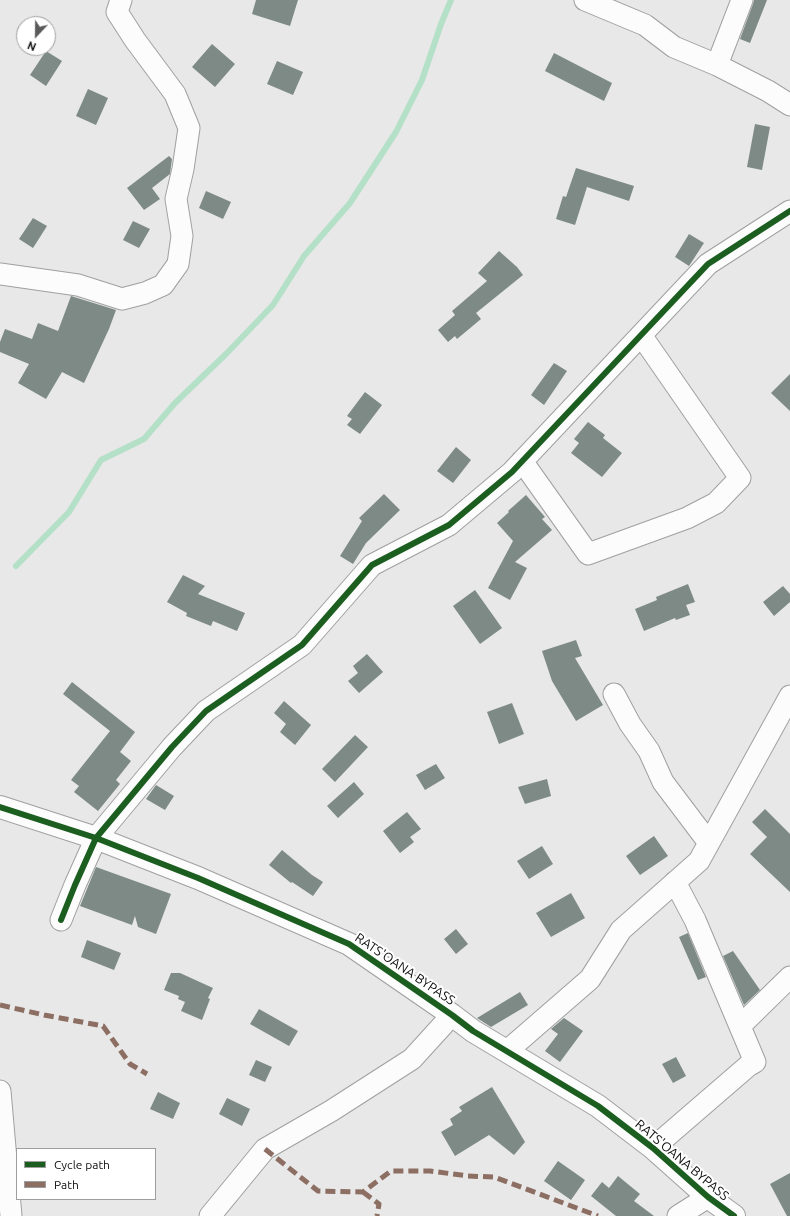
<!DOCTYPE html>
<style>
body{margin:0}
#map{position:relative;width:790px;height:1216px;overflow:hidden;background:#e7e8e7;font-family:Ubuntu,sans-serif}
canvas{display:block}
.legend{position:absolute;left:16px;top:1148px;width:140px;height:52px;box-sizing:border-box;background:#fff;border:1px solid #9e9e9e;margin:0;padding:5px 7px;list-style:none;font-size:12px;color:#0c0d0c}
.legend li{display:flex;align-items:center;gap:8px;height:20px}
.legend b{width:20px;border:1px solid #9e9e9e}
.north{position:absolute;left:16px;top:16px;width:40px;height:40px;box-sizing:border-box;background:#fff;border:1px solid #9e9e9e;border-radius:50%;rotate:202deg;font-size:11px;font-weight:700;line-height:16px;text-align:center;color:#0c0d0c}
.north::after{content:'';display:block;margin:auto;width:14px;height:18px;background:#595a59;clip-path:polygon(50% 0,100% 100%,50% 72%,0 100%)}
</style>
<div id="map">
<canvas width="790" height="1216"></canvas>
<ul class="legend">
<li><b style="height:5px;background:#1b5e20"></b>Cycle path</li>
<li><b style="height:5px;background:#8d6e63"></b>Path</li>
</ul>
<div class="north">N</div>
</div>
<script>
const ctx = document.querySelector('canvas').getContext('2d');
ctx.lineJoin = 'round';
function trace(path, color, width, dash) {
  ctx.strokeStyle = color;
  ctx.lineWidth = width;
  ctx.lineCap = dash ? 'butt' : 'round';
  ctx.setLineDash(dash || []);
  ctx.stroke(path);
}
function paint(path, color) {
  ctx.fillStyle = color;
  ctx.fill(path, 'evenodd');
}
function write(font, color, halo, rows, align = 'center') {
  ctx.font = font + ' Ubuntu,sans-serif';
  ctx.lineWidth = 4;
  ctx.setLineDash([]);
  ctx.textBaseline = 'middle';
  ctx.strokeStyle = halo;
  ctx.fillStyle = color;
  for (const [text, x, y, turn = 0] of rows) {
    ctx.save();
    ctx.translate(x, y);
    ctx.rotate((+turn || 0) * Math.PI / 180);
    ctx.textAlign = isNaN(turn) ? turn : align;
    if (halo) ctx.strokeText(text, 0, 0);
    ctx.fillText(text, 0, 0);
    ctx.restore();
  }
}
const stream = new Path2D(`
 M 16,566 L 69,512 L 101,460 L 144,439 L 175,403 L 227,353 L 273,305 L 304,256 L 350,203 L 396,132 L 422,80 L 441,24 L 451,0`);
const building = new Path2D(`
 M 256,0 L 298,0 L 290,26 L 252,14 Z
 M 754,0 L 767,0 L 750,43 L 740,39 L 753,4 Z
 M 212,44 L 235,64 L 215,87 L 192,67 Z
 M 46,51 L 62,61 L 46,86 L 30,75 Z
 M 554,53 L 612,83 L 604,101 L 545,71 Z
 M 277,61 L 303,72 L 293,95 L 267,84 Z
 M 88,89 L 108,98 L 96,125 L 76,116 Z
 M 755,124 L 770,127 L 762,170 L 747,167 Z
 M 169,156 L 172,159 L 170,174 L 152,188 L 160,199 L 144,210 L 127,188 Z
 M 576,168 L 634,186 L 629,201 L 587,187 L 575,225 L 556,219 L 563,196 L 566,197 Z
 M 206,191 L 231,202 L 223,219 L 199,208 Z
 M 33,218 L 47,226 L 33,248 L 19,239 Z
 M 133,221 L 150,229 L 139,248 L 123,240 Z
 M 689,234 L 704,243 L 689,266 L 675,257 Z
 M 499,251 L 517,267 L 523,275 L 476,313 L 481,319 L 457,339 L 455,336 L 448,342 L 438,330 L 455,315 L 452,311 L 487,281 L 478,273 Z
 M 71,296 L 116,310 L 109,329 L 84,383 L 62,372 L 46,399 L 18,383 L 29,364 L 0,352 L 0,342 L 5,329 L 32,339 L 38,323 L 58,331 Z
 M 554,363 L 567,371 L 544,405 L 531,395 Z
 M 790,374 L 790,411 L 771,393 Z
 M 365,392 L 382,405 L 360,434 L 347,425 L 352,419 L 347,416 Z
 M 588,422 L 605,435 L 603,438 L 622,453 L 602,477 L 571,453 L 579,443 L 574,439 Z
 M 456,447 L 471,460 L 453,483 L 437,471 Z
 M 384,494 L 400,510 L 366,543 L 353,564 L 340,556 L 362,521 L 359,518 Z
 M 526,495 L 545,517 L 542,519 L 552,530 L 515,562 L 527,568 L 510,600 L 488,588 L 513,541 L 497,523 L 509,512 L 508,511 Z
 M 183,575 L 205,586 L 198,594 L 245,613 L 237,631 L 213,621 L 211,626 L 186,616 L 187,613 L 167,602 Z
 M 688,584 L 695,602 L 686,605 L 690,615 L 676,620 L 675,618 L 644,631 L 635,609 L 657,600 L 656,597 Z
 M 783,586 L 790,594 L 790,602 L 774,616 L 763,602 Z
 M 475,590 L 502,628 L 480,644 L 453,606 Z
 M 576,640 L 582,656 L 575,658 L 603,705 L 576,721 L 552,681 L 542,651 Z
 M 367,654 L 383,672 L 359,693 L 348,681 L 358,673 L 353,666 Z
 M 72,682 L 135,732 L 120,752 L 131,761 L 116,780 L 120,784 L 98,811 L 74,792 L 79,786 L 71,780 L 110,731 L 63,694 Z
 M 284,701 L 311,725 L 295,745 L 280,732 L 286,724 L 274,713 Z
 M 512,703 L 524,734 L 499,744 L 487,712 Z
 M 355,735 L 368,747 L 335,782 L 322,769 Z
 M 436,764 L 445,778 L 425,790 L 416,775 Z
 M 547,779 L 551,796 L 525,804 L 518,787 Z
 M 354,782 L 364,794 L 338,818 L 327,806 Z
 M 156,785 L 174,796 L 165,810 L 146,799 Z
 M 765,809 L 790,834 L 790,892 L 750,854 L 767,837 L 752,822 Z
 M 407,812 L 421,829 L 410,837 L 414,842 L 400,853 L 383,831 Z
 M 654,836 L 668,856 L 640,875 L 626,856 Z
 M 542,846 L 553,864 L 529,879 L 517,861 Z
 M 282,850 L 312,875 L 323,882 L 313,896 L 292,882 L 291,883 L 269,865 Z
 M 96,867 L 171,894 L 156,934 L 138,927 L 135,916 L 132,925 L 80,906 Z
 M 571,893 L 585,918 L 551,937 L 536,913 Z
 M 456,929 L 468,944 L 456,954 L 444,939 Z
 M 688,933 L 706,977 L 698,980 L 679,937 Z
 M 87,940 L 121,953 L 114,970 L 81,957 Z
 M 733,951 L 760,990 L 744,1005 L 723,956 Z
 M 171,973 L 180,973 L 213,988 L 208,998 L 210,999 L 202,1020 L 181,1011 L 185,1002 L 178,999 L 179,996 L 164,990 Z
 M 520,992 L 528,1005 L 491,1027 L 477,1018 Z
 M 259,1009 L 298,1031 L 289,1046 L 250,1024 Z
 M 564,1018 L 583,1031 L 560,1062 L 545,1051 L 558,1034 L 551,1029 Z
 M 676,1057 L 686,1076 L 673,1083 L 662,1064 Z
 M 256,1060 L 272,1067 L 265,1082 L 249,1075 Z
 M 492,1087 L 525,1142 L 514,1155 L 489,1135 L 455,1156 L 441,1132 L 453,1125 L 450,1119 L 462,1111 L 459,1107 Z
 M 158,1092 L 180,1103 L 173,1119 L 150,1109 Z
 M 227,1098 L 250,1109 L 242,1126 L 219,1114 Z
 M 558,1161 L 585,1180 L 571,1200 L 544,1181 Z
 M 790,1173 L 790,1216 L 787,1216 L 770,1184 Z
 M 618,1176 L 640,1194 L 634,1201 L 654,1216 L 616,1216 L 591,1196 L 602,1182 L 609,1188 Z`);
const street = new Path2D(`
 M 585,0 L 645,25 L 674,47 L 717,65
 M 742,0 L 717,65 L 768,91 L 790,105
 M 0,274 L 78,285 L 122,299 L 145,293 L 163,285 L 178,264 L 182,236 L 176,199 L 183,169 L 189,128 L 175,94 L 135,40 L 117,12 L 121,0
 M 522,461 L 588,554 L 687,518 L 716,503 L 740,478 L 641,335
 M 614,694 L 630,724 L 649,751 L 663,782 L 709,843
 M 61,920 L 75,885 L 96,838 L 172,747 L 206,711 L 302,645 L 372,565 L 449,525 L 512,472 L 708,264 L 790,211
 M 740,1026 L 790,977
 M 507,1051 L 590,979 L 621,930 L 699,861 L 790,696
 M 0,1091 L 11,1216
 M 653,1148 L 748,1066 L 755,1062 L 695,920 L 675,882
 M 210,1216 L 265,1149 L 331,1111 L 412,1059 L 452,1015
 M 678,1216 L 708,1197`);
const secondary = new Path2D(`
 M 0,807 L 96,838 L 198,878 L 349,944 L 452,1015 L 473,1031 L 598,1106 L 653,1148 L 708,1197 L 734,1216`);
const quiet = new Path2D(`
 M 0,1005 L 44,1015 L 103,1026 L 130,1064 L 147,1074
 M 265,1149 L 318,1191 L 363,1192 L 391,1171 L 430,1171 L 468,1176 L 494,1177 L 598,1216
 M 363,1192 L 379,1204 L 377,1216`);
const cycleway = new Path2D(`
 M 0,807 L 96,838 L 198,878 L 349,944 L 452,1015 L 473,1031 L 598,1106 L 653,1148 L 708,1197 L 734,1216
 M 61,920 L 75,885 L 96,838 L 172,747 L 206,711 L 302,645 L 372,565 L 449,525 L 512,472 L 708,264 L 790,211`);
const streetNames = [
 ["RATS'OANA BYPASS",405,969,34],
 ["RATS'OANA BYPASS",682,1160,40]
];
trace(stream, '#b5e0c8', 6);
paint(building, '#7e8a85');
trace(street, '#9fa09f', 23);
trace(secondary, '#9fa09f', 24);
trace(street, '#fbfcfb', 21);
trace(secondary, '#fbfcfb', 22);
trace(quiet, '#8d6e63', 5, [10, 5]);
trace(cycleway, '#1b5e20', 6);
write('13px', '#0c0d0c', '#fff', streetNames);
</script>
